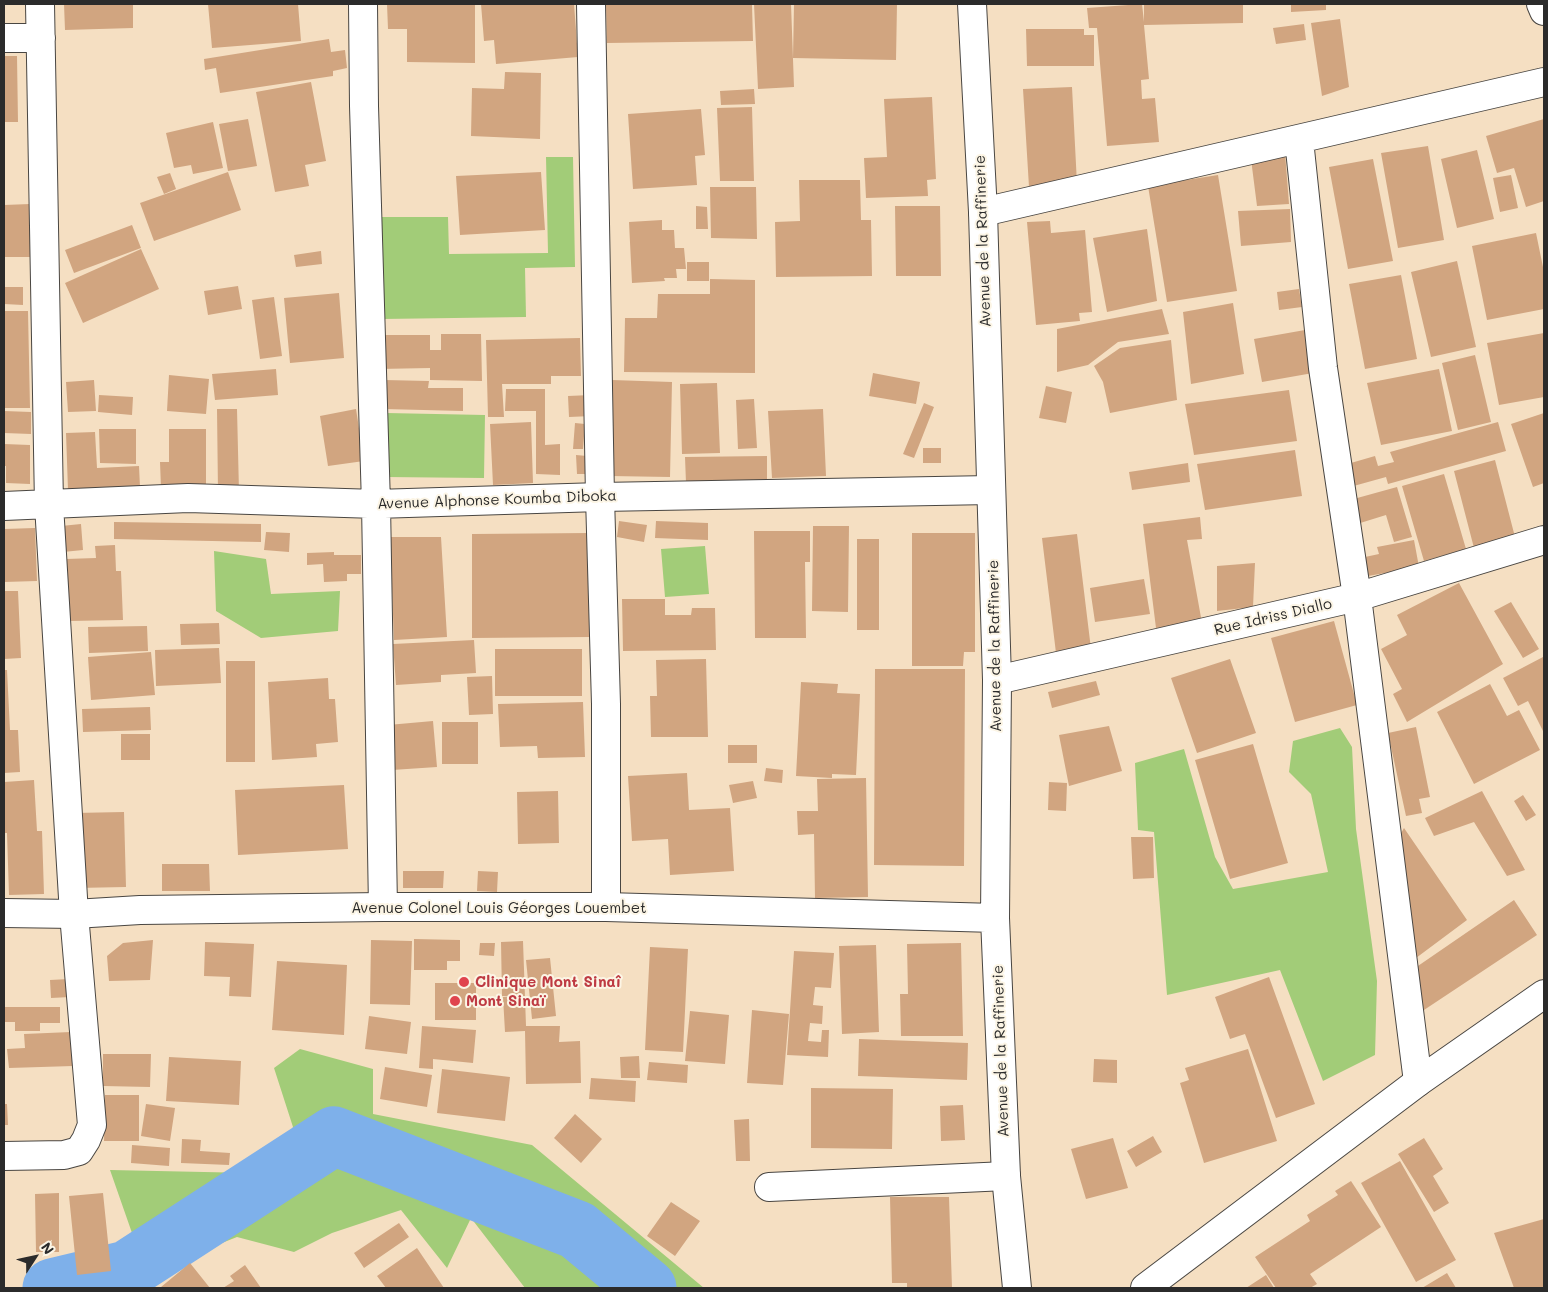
<!DOCTYPE html>
<meta charset="utf-8">
<style>
body{margin:0}
#map{position:relative;width:1548px;height:1292px;overflow:hidden;background:#f5dfc2;font-family:Mali,sans-serif}
canvas{display:block}
.frame{position:absolute;inset:0;border:5px solid #2b2b2b;pointer-events:none}
.north{position:absolute;left:10px;top:1232px;width:50px;height:50px;-webkit-text-stroke:4px #fcf5e5;paint-order:stroke;rotate:55deg;font-size:14px;font-weight:700;line-height:20px;text-align:center;color:#2b2b2b}
.north::after{content:'';display:block;margin:auto;width:18px;height:22px;background:#2b2b2b;clip-path:polygon(50% 0,100% 100%,50% 72%,0 100%)}
</style>
<div id="map">
<canvas width="1548" height="1292"></canvas>
<div class="frame"></div>
<div class="north">N</div>
</div>
<script>
const ctx = document.querySelector('canvas').getContext('2d');
ctx.lineJoin = 'round';
function paint(path, color) {
  ctx.fillStyle = color;
  ctx.fill(path, 'evenodd');
}
function trace(path, color, width, dash) {
  ctx.strokeStyle = color;
  ctx.lineWidth = width;
  ctx.lineCap = dash ? 'butt' : 'round';
  ctx.setLineDash(dash || []);
  ctx.stroke(path);
}
function write(font, color, halo, rows, align = 'center') {
  ctx.font = font + ' Mali,sans-serif';
  ctx.lineWidth = 4;
  ctx.setLineDash([]);
  ctx.textBaseline = 'middle';
  ctx.strokeStyle = halo;
  ctx.fillStyle = color;
  for (const [text, x, y, turn = 0] of rows) {
    ctx.save();
    ctx.translate(x, y);
    ctx.rotate((+turn || 0) * Math.PI / 180);
    ctx.textAlign = isNaN(turn) ? turn : align;
    if (halo) ctx.strokeText(text, 0, 0);
    ctx.fillText(text, 0, 0);
    ctx.restore();
  }
}
const green = new Path2D(`
 M 546,157 L 573,157 L 575,267 L 525,268 L 526,317 L 382,319 L 380,217 L 448,217 L 449,254 L 548,253 Z
 M 386,413 L 485,415 L 484,478 L 386,477 Z
 M 705,546 L 709,594 L 665,597 L 661,549 Z
 M 214,551 L 266,559 L 271,594 L 340,591 L 338,631 L 261,638 L 216,611 Z
 M 1340,728 L 1352,747 L 1356,829 L 1377,981 L 1375,1055 L 1323,1081 L 1280,970 L 1167,995 L 1154,832 L 1138,830 L 1135,763 L 1184,749 L 1215,857 L 1233,889 L 1328,872 L 1311,794 L 1289,772 L 1293,741 Z
 M 300,1049 L 373,1069 L 373,1114 L 532,1145 L 704,1288 L 525,1288 L 471,1218 L 447,1268 L 401,1210 L 332,1233 L 294,1252 L 237,1237 L 146,1273 L 110,1170 L 251,1173 L 275,1161 L 293,1127 L 274,1068 Z`);
const river = new Path2D(`
 M 52,1288 L 127,1270 L 334,1136 L 577,1230 L 647,1288`);
const building = new Path2D(`
 M 64,4 L 133,4 L 133,28 L 65,30 Z
 M 208,4 L 298,4 L 301,41 L 212,48 Z
 M 387,4 L 475,4 L 475,63 L 407,62 L 407,29 L 388,29 Z
 M 481,4 L 574,4 L 578,57 L 496,64 L 494,40 L 484,41 Z
 M 606,4 L 752,4 L 753,41 L 607,43 Z
 M 754,4 L 791,4 L 794,87 L 758,89 Z
 M 794,4 L 897,4 L 896,60 L 793,58 Z
 M 1142,4 L 1144,22 L 1144,4 L 1243,4 L 1243,23 L 1144,25 L 1149,79 L 1141,80 L 1142,99 L 1155,98 L 1159,142 L 1107,146 L 1097,28 L 1089,28 L 1087,8 Z
 M 1291,4 L 1326,4 L 1326,10 L 1291,12 Z
 M 1340,19 L 1349,87 L 1322,96 L 1311,23 Z
 M 1304,24 L 1306,40 L 1276,44 L 1273,28 Z
 M 1026,29 L 1084,29 L 1084,35 L 1094,35 L 1094,66 L 1027,66 Z
 M 329,39 L 331,52 L 345,50 L 347,68 L 333,71 L 333,76 L 220,93 L 216,68 L 205,70 L 204,59 Z
 M 4,56 L 17,56 L 18,122 L 4,122 Z
 M 505,72 L 541,73 L 540,139 L 471,136 L 472,88 L 504,89 Z
 M 311,82 L 326,161 L 305,165 L 309,186 L 275,192 L 256,92 Z
 M 1072,87 L 1077,184 L 1029,187 L 1023,89 Z
 M 754,89 L 755,104 L 721,105 L 720,91 Z
 M 932,97 L 936,179 L 927,180 L 928,196 L 866,198 L 864,158 L 887,157 L 884,99 Z
 M 752,107 L 754,181 L 720,181 L 717,108 Z
 M 701,109 L 705,155 L 695,156 L 697,185 L 633,189 L 628,114 Z
 M 248,119 L 257,166 L 228,171 L 219,124 Z
 M 1544,119 L 1544,201 L 1526,207 L 1514,168 L 1497,173 L 1486,136 Z
 M 213,122 L 223,168 L 193,174 L 191,165 L 174,168 L 166,133 Z
 M 1428,146 L 1444,240 L 1398,248 L 1381,153 Z
 M 1477,150 L 1494,219 L 1457,228 L 1441,159 Z
 M 1285,153 L 1289,204 L 1257,206 L 1251,159 Z
 M 1373,159 L 1393,261 L 1348,269 L 1329,167 Z
 M 228,172 L 241,210 L 154,241 L 140,203 Z
 M 541,172 L 545,230 L 460,235 L 456,176 Z
 M 170,173 L 176,189 L 164,194 L 157,177 Z
 M 1218,175 L 1237,291 L 1167,302 L 1148,186 Z
 M 1511,175 L 1518,208 L 1500,212 L 1493,178 Z
 M 799,180 L 860,180 L 861,220 L 871,220 L 872,276 L 776,277 L 775,222 L 800,221 Z
 M 710,187 L 756,187 L 757,239 L 711,238 Z
 M 30,204 L 31,257 L 4,257 L 4,205 Z
 M 696,206 L 707,207 L 708,229 L 696,229 Z
 M 895,206 L 940,206 L 941,276 L 896,276 Z
 M 1290,209 L 1291,242 L 1241,246 L 1238,211 Z
 M 662,220 L 662,230 L 674,230 L 675,248 L 684,248 L 686,269 L 676,269 L 677,278 L 664,278 L 665,281 L 632,283 L 629,222 Z
 M 1050,221 L 1051,233 L 1085,230 L 1092,312 L 1079,313 L 1080,321 L 1036,325 L 1027,222 Z
 M 132,225 L 141,248 L 74,273 L 65,250 Z
 M 1147,229 L 1157,301 L 1107,312 L 1093,238 Z
 M 1536,233 L 1544,272 L 1544,309 L 1487,320 L 1472,246 Z
 M 141,249 L 159,289 L 83,323 L 65,283 Z
 M 321,251 L 322,264 L 296,267 L 294,255 Z
 M 1457,261 L 1476,347 L 1431,357 L 1411,272 Z
 M 687,262 L 709,262 L 709,281 L 687,281 Z
 M 1401,275 L 1417,359 L 1365,369 L 1349,284 Z
 M 710,279 L 755,280 L 755,373 L 624,372 L 625,318 L 657,318 L 658,294 L 710,294 Z
 M 238,286 L 242,309 L 208,315 L 204,291 Z
 M 4,287 L 23,287 L 23,305 L 4,304 Z
 M 1299,289 L 1302,307 L 1279,310 L 1277,292 Z
 M 339,293 L 344,358 L 290,363 L 284,298 Z
 M 274,297 L 282,356 L 260,359 L 252,300 Z
 M 1233,303 L 1244,374 L 1191,384 L 1183,312 Z
 M 1162,309 L 1169,334 L 1118,342 L 1088,365 L 1057,372 L 1057,329 Z
 M 4,311 L 28,311 L 30,408 L 4,408 Z
 M 1305,330 L 1313,373 L 1262,382 L 1254,339 Z
 M 1544,333 L 1544,397 L 1499,405 L 1487,343 Z
 M 441,334 L 481,334 L 482,381 L 430,380 L 430,368 L 379,369 L 379,335 L 430,335 L 430,350 L 441,350 Z
 M 580,338 L 581,376 L 551,376 L 551,384 L 502,384 L 504,417 L 488,417 L 486,340 Z
 M 1171,340 L 1177,400 L 1110,413 L 1103,382 L 1094,366 L 1120,348 Z
 M 1475,355 L 1491,422 L 1458,430 L 1442,363 Z
 M 276,369 L 278,395 L 215,400 L 212,374 Z
 M 1439,369 L 1452,431 L 1381,445 L 1367,383 Z
 M 873,373 L 920,382 L 916,404 L 869,396 Z
 M 169,375 L 209,379 L 206,414 L 167,411 Z
 M 94,380 L 96,411 L 68,412 L 66,382 Z
 M 384,380 L 429,381 L 428,388 L 463,388 L 463,411 L 384,409 Z
 M 612,380 L 672,382 L 670,477 L 610,476 Z
 M 717,383 L 720,453 L 682,454 L 680,384 Z
 M 1046,386 L 1072,392 L 1066,423 L 1039,418 Z
 M 506,389 L 545,389 L 545,445 L 560,444 L 560,475 L 536,474 L 536,411 L 505,411 Z
 M 1289,390 L 1297,441 L 1194,455 L 1185,404 Z
 M 99,395 L 133,397 L 132,415 L 98,412 Z
 M 591,395 L 592,416 L 569,417 L 568,396 Z
 M 754,399 L 757,448 L 738,449 L 736,400 Z
 M 924,403 L 934,407 L 914,458 L 903,454 Z
 M 217,409 L 237,409 L 239,492 L 218,493 Z
 M 356,409 L 364,461 L 328,466 L 320,416 Z
 M 823,409 L 826,476 L 772,478 L 768,411 Z
 M 4,411 L 31,412 L 31,434 L 4,433 Z
 M 1544,413 L 1544,483 L 1533,487 L 1511,424 Z
 M 531,422 L 533,483 L 493,485 L 490,424 Z
 M 1498,422 L 1506,451 L 1388,484 L 1386,477 L 1350,487 L 1344,465 L 1375,456 L 1378,466 L 1394,462 L 1390,452 Z
 M 575,423 L 585,424 L 583,449 L 573,449 Z
 M 99,429 L 136,429 L 136,464 L 100,463 Z
 M 169,429 L 206,429 L 206,488 L 161,488 L 160,462 L 169,462 Z
 M 95,432 L 97,468 L 139,466 L 140,487 L 68,490 L 66,433 Z
 M 4,444 L 30,445 L 30,484 L 6,483 L 6,466 L 4,466 Z
 M 923,448 L 941,448 L 941,463 L 923,463 Z
 M 1295,450 L 1302,496 L 1205,510 L 1197,464 Z
 M 576,455 L 587,456 L 587,474 L 577,474 Z
 M 767,456 L 767,480 L 686,483 L 685,457 Z
 M 1495,460 L 1515,537 L 1474,548 L 1454,471 Z
 M 1188,463 L 1190,482 L 1132,490 L 1129,472 Z
 M 1444,474 L 1466,549 L 1424,561 L 1402,486 Z
 M 1397,487 L 1412,537 L 1394,542 L 1386,515 L 1357,524 L 1350,500 Z
 M 1200,517 L 1202,539 L 1187,540 L 1202,623 L 1156,628 L 1143,524 Z
 M 619,521 L 647,525 L 644,542 L 617,537 Z
 M 656,521 L 708,523 L 708,540 L 655,538 Z
 M 114,522 L 261,524 L 261,542 L 114,539 Z
 M 81,524 L 83,550 L 63,552 L 61,526 Z
 M 813,526 L 849,526 L 848,612 L 812,611 Z
 M 35,528 L 37,581 L 4,582 L 4,529 Z
 M 754,531 L 810,531 L 810,562 L 805,562 L 806,638 L 755,638 Z
 M 266,532 L 290,533 L 289,552 L 264,550 Z
 M 589,533 L 590,637 L 472,638 L 472,534 Z
 M 912,533 L 975,533 L 975,652 L 964,652 L 963,666 L 912,666 Z
 M 1077,534 L 1091,649 L 1056,653 L 1042,538 Z
 M 390,537 L 441,537 L 447,637 L 394,640 Z
 M 857,539 L 879,539 L 879,630 L 857,630 Z
 M 1414,540 L 1419,567 L 1368,576 L 1365,557 L 1379,554 L 1377,547 Z
 M 115,545 L 116,571 L 121,571 L 123,620 L 69,621 L 66,559 L 96,558 L 95,546 Z
 M 334,552 L 334,555 L 361,555 L 361,574 L 347,574 L 347,581 L 324,582 L 323,564 L 307,565 L 307,553 Z
 M 1255,563 L 1253,607 L 1217,611 L 1217,566 Z
 M 1144,579 L 1150,614 L 1095,622 L 1090,588 Z
 M 1459,583 L 1503,664 L 1407,722 L 1393,694 L 1402,689 L 1381,649 L 1407,635 L 1397,615 Z
 M 4,591 L 18,591 L 21,658 L 4,659 Z
 M 622,599 L 665,599 L 665,615 L 691,615 L 692,608 L 715,608 L 716,650 L 623,651 Z
 M 1511,602 L 1539,649 L 1523,658 L 1494,611 Z
 M 1334,621 L 1357,705 L 1295,722 L 1271,638 Z
 M 219,623 L 220,644 L 181,645 L 180,624 Z
 M 147,626 L 148,651 L 89,653 L 88,627 Z
 M 474,640 L 476,673 L 441,675 L 441,682 L 396,685 L 393,644 Z
 M 219,648 L 221,683 L 156,686 L 155,650 Z
 M 495,649 L 582,649 L 582,696 L 495,696 Z
 M 151,652 L 155,695 L 91,700 L 88,657 Z
 M 1543,657 L 1544,658 L 1544,733 L 1528,701 L 1518,706 L 1503,678 Z
 M 706,659 L 708,737 L 651,737 L 650,696 L 657,696 L 656,660 Z
 M 1230,659 L 1256,733 L 1197,753 L 1171,678 Z
 M 226,661 L 255,661 L 255,762 L 226,762 Z
 M 875,669 L 965,669 L 964,866 L 874,865 Z
 M 4,670 L 7,670 L 10,730 L 18,730 L 20,772 L 4,773 Z
 M 492,676 L 493,714 L 469,715 L 467,677 Z
 M 328,678 L 329,699 L 335,699 L 338,742 L 316,744 L 317,757 L 272,760 L 268,682 Z
 M 1096,681 L 1100,695 L 1052,708 L 1048,692 Z
 M 801,682 L 838,684 L 837,693 L 860,694 L 856,775 L 832,774 L 832,778 L 796,776 Z
 M 1490,684 L 1507,716 L 1519,710 L 1540,750 L 1474,784 L 1437,712 Z
 M 583,702 L 585,757 L 538,758 L 537,746 L 500,747 L 498,704 Z
 M 150,707 L 151,730 L 83,732 L 82,709 Z
 M 433,721 L 437,767 L 392,770 L 388,725 Z
 M 442,722 L 478,722 L 478,764 L 442,764 Z
 M 1109,726 L 1122,771 L 1069,786 L 1059,735 Z
 M 1416,727 L 1430,797 L 1419,799 L 1422,813 L 1406,816 L 1388,733 Z
 M 121,734 L 150,734 L 150,760 L 121,760 Z
 M 1253,744 L 1288,863 L 1230,879 L 1195,760 Z
 M 728,745 L 757,745 L 757,763 L 728,763 Z
 M 766,768 L 783,770 L 782,783 L 764,781 Z
 M 687,773 L 689,810 L 730,808 L 734,871 L 670,875 L 668,839 L 632,841 L 628,776 Z
 M 866,778 L 868,897 L 815,898 L 814,834 L 798,835 L 797,811 L 818,811 L 817,779 Z
 M 34,780 L 37,831 L 42,831 L 44,894 L 9,895 L 7,833 L 4,833 L 4,782 Z
 M 753,781 L 757,798 L 733,803 L 729,785 Z
 M 1049,782 L 1067,783 L 1066,811 L 1048,810 Z
 M 344,785 L 348,849 L 238,855 L 235,790 Z
 M 558,791 L 559,843 L 518,844 L 517,792 Z
 M 1482,791 L 1525,870 L 1507,876 L 1474,822 L 1434,836 L 1425,818 Z
 M 1523,795 L 1536,815 L 1526,821 L 1514,801 Z
 M 124,812 L 126,887 L 76,888 L 74,813 Z
 M 1404,828 L 1467,920 L 1416,958 L 1400,835 Z
 M 1131,837 L 1153,837 L 1154,878 L 1133,879 Z
 M 162,864 L 209,864 L 210,891 L 162,891 Z
 M 403,871 L 444,871 L 443,888 L 403,888 Z
 M 478,871 L 498,872 L 497,892 L 477,891 Z
 M 1514,900 L 1537,935 L 1424,1010 L 1415,968 Z
 M 414,939 L 460,940 L 460,961 L 447,961 L 447,970 L 414,970 Z
 M 153,940 L 150,980 L 109,981 L 107,956 L 123,943 Z
 M 371,940 L 412,941 L 410,1005 L 370,1004 Z
 M 523,941 L 526,1026 L 560,1026 L 559,1042 L 580,1041 L 581,1083 L 526,1084 L 525,1031 L 505,1032 L 503,997 L 514,996 L 502,996 L 501,942 Z
 M 205,942 L 254,944 L 251,997 L 229,996 L 230,977 L 204,976 Z
 M 480,943 L 495,943 L 494,956 L 479,955 Z
 M 961,943 L 963,1036 L 901,1036 L 900,994 L 908,994 L 907,944 Z
 M 876,945 L 879,1032 L 842,1034 L 839,946 Z
 M 650,947 L 688,949 L 683,1052 L 645,1050 Z
 M 794,951 L 834,953 L 831,988 L 815,987 L 813,1005 L 823,1006 L 822,1024 L 810,1023 L 808,1041 L 821,1042 L 822,1030 L 829,1030 L 828,1057 L 787,1055 Z
 M 550,958 L 556,1016 L 532,1019 L 526,960 Z
 M 277,961 L 347,965 L 344,1035 L 272,1030 Z
 M 1269,977 L 1315,1104 L 1276,1118 L 1245,1034 L 1230,1039 L 1215,997 Z
 M 69,979 L 70,997 L 51,998 L 50,980 Z
 M 435,983 L 476,983 L 476,1020 L 435,1020 Z
 M 4,1007 L 60,1007 L 60,1023 L 40,1023 L 40,1031 L 15,1031 L 15,1022 L 4,1022 Z
 M 752,1010 L 789,1014 L 783,1085 L 747,1083 Z
 M 690,1011 L 729,1015 L 725,1064 L 685,1061 Z
 M 369,1016 L 411,1022 L 407,1054 L 365,1049 Z
 M 422,1026 L 476,1030 L 473,1063 L 433,1059 L 433,1069 L 419,1068 Z
 M 71,1032 L 73,1066 L 9,1068 L 7,1049 L 25,1048 L 24,1034 Z
 M 859,1039 L 968,1043 L 967,1080 L 858,1076 Z
 M 1248,1049 L 1277,1141 L 1204,1163 L 1180,1083 L 1189,1080 L 1185,1068 Z
 M 103,1054 L 151,1054 L 150,1087 L 103,1086 Z
 M 639,1056 L 640,1078 L 621,1078 L 620,1057 Z
 M 169,1057 L 241,1061 L 239,1105 L 166,1101 Z
 M 1094,1059 L 1117,1060 L 1117,1083 L 1093,1082 Z
 M 649,1062 L 688,1065 L 687,1083 L 647,1080 Z
 M 385,1067 L 432,1075 L 427,1107 L 380,1099 Z
 M 442,1069 L 510,1077 L 505,1121 L 437,1113 Z
 M 591,1078 L 636,1081 L 635,1102 L 589,1099 Z
 M 811,1088 L 893,1089 L 892,1149 L 811,1148 Z
 M 105,1095 L 139,1095 L 139,1141 L 104,1141 Z
 M 4,1104 L 7,1104 L 8,1125 L 4,1125 Z
 M 146,1104 L 175,1108 L 170,1141 L 141,1136 Z
 M 963,1105 L 965,1140 L 941,1141 L 940,1106 Z
 M 575,1114 L 602,1139 L 581,1163 L 554,1138 Z
 M 749,1119 L 750,1161 L 736,1161 L 734,1120 Z
 M 1153,1136 L 1162,1152 L 1136,1167 L 1127,1151 Z
 M 1113,1138 L 1128,1188 L 1086,1199 L 1071,1149 Z
 M 1424,1138 L 1443,1169 L 1433,1176 L 1449,1203 L 1434,1212 L 1398,1154 Z
 M 182,1139 L 201,1140 L 200,1151 L 230,1153 L 229,1165 L 181,1163 Z
 M 132,1145 L 170,1148 L 169,1166 L 131,1163 Z
 M 1400,1161 L 1456,1260 L 1416,1282 L 1361,1183 Z
 M 1351,1181 L 1381,1227 L 1310,1274 L 1317,1284 L 1310,1288 L 1276,1288 L 1255,1257 L 1310,1221 L 1307,1215 L 1338,1195 L 1335,1191 Z
 M 59,1193 L 59,1252 L 36,1252 L 35,1194 Z
 M 103,1193 L 111,1271 L 77,1275 L 69,1196 Z
 M 890,1197 L 949,1197 L 952,1288 L 907,1288 L 907,1283 L 892,1283 Z
 M 671,1202 L 700,1221 L 675,1256 L 647,1236 Z
 M 1544,1219 L 1544,1288 L 1514,1288 L 1494,1233 Z
 M 399,1223 L 409,1237 L 364,1268 L 354,1253 Z
 M 417,1248 L 444,1288 L 386,1288 L 377,1276 Z
 M 190,1263 L 210,1288 L 163,1288 L 161,1287 Z
 M 245,1265 L 261,1288 L 223,1288 L 234,1281 L 230,1276 Z
 M 1447,1273 L 1456,1288 L 1422,1288 Z
 M 1266,1275 L 1274,1288 L 1246,1288 Z`);
const street = new Path2D(`
 M 363,4 L 364,106 L 376,504 L 383,907
 M 591,4 L 600,497 L 606,704 L 606,907
 M 1541,4 L 1544,11
 M 4,38 L 41,38
 M 1299,140 L 1323,368 L 1357,597 L 1418,1082
 M 983,212 L 1544,82
 M 4,506 L 188,498 L 376,504 L 600,497 L 991,490
 M 997,680 L 1357,597 L 1544,540
 M 4,1156 L 64,1155 L 79,1151 L 86,1140 L 92,1125 L 74,914 L 49,505 L 40,4
 M 769,1187 L 1006,1176`);
const secondary = new Path2D(`
 M 972,4 L 983,212 L 997,680 L 995,918 L 1006,1176 L 1017,1288
 M 4,913 L 74,914 L 140,910 L 383,907 L 606,907 L 995,918`);
const highway = new Path2D(`
 M 1145,1288 L 1418,1082 L 1544,994`);
const markers = [
 [464,982,6,"#e0444e"],
 [455,1001,6,"#e0444e"]
];
const streetNames = [
 ["Avenue de la Raffinerie",983,241,-92],
 ["Avenue Alphonse Koumba Diboka",497,500,-2],
 ["Rue Idriss Diallo",1273,617,-13],
 ["Avenue de la Raffinerie",995,646,-91],
 ["Avenue Colonel Louis Géorges Louembet",499,908],
 ["Avenue de la Raffinerie",1001,1051,-92]
];
const healthNames = [
 ["Clinique Mont Sinaî",475,982],
 ["Mont Sinaï",466,1001]
];
paint(green, '#a2cc78');
trace(river, '#7eb0ea', 59);
paint(building, '#d1a580');
trace(street, '#494642', 30);
trace(secondary, '#494642', 30);
trace(highway, '#494642', 30);
trace(street, '#fff', 28);
trace(secondary, '#fff', 28);
trace(highway, '#fff', 28);
for (const [x, y, r, color] of markers) {
  const dot = new Path2D();
  dot.arc(x, y, r, 0, 2 * Math.PI);
  ctx.fillStyle = color;
  ctx.fill(dot);
  trace(dot, '#fcf5e5', 2);
}
write('15px', '#2b2b2b', '#fcf5e5', streetNames);
write('bold 15px', '#be3a42', '#fcf5e5', healthNames, 'left');
</script>
